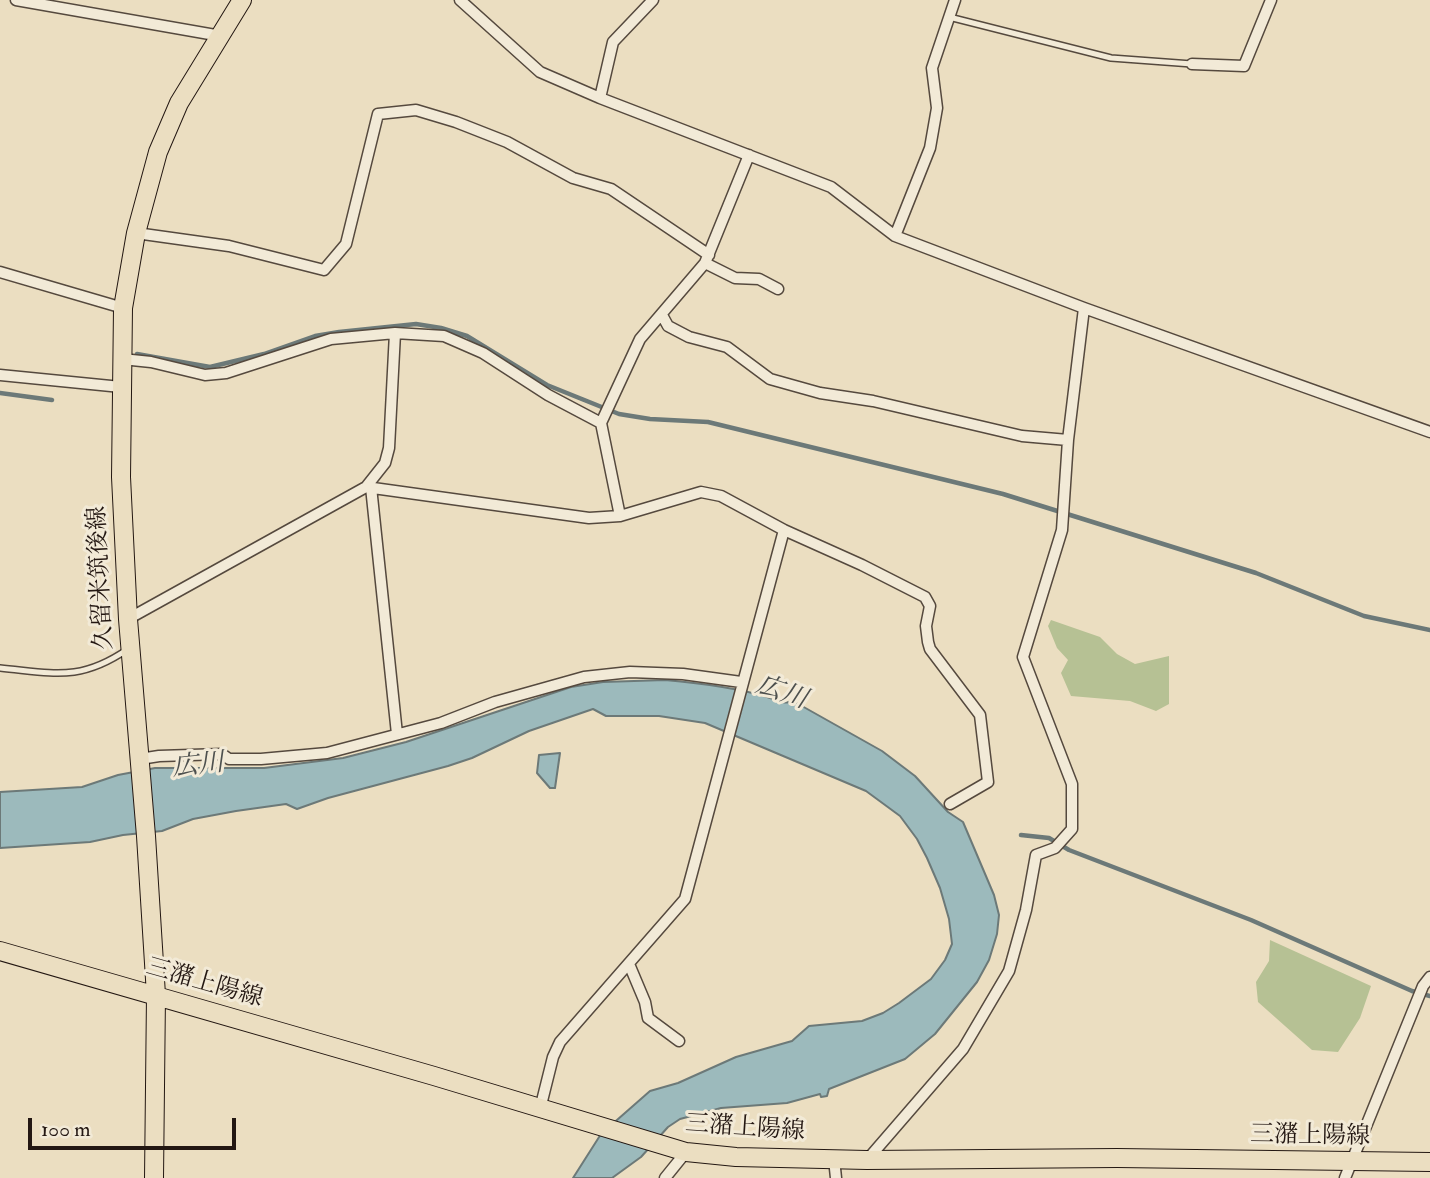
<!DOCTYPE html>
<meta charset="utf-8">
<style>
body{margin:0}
#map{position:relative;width:1430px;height:1178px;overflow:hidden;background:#ebdec1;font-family:"IM FELL Double Pica",serif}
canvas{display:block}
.scale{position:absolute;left:28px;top:1118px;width:208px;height:32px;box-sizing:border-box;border:4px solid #231712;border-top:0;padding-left:9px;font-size:21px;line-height:24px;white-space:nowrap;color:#231712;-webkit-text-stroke:5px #f2ead7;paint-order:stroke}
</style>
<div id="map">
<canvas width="1430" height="1178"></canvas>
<div class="scale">100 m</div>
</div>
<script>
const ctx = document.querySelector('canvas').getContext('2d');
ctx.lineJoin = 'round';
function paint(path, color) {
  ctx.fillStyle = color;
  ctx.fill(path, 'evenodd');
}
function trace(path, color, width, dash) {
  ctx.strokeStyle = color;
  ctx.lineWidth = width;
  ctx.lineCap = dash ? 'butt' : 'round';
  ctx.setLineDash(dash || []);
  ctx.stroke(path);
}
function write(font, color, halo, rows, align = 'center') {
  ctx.font = font + ' "IM FELL Double Pica","Noto Serif JP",serif';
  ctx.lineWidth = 6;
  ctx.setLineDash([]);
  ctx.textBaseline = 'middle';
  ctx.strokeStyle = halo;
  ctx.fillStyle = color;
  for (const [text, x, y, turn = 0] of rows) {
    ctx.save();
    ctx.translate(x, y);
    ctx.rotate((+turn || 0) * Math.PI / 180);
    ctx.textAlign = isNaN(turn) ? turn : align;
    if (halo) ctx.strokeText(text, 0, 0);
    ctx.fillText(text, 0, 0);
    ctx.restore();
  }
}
const green = new Path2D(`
 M 1051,620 L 1100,637 L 1117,654 L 1135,664 L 1169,656 L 1169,704 L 1156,711 L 1130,701 L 1071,696 L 1061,673 L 1068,660 L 1057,648 L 1048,626 Z
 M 1270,940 L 1371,986 L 1360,1018 L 1338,1052 L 1312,1050 L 1258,1002 L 1256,982 L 1269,961 Z`);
const water = new Path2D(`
 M 665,680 C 699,683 734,687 767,697 C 777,700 784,705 793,701 L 882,751 L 915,776 L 948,812 L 963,822 L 994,895 L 999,915 L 997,934 L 989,960 L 977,982 L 935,1034 L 905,1059 L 829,1089 L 827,1096 L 821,1097 L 820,1094 L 787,1103 L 721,1108 L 680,1119 L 668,1127 L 641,1157 L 612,1178 L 573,1178 L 601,1134 L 650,1091 L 678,1083 L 736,1057 L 792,1041 L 809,1026 L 862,1021 L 883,1013 L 899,1003 L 931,979 L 945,960 L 952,944 L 949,919 L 940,888 L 927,858 L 917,839 L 900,816 L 866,791 L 705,723 L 659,716 L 606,716 L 593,709 L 529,731 L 472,758 L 448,766 L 328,798 L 297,809 L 286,804 L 236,811 L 193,819 L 162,831 L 123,835 L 90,842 L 0,848 L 0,792 L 82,787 L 118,775 L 155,768 L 264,768 L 343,758 L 406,742 L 571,687 L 603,682 Z
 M 560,753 L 555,788 L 550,788 L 537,773 L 539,755 Z`);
const stream = new Path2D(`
 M 137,354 L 210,367 L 264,354 L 315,336 L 339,332 L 416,324 L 441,328 L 467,336 L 547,385 L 619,414 L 650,419 L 708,422 L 1003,494 L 1256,573 L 1364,616 L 1430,630
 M 0,393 L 52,400
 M 1021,835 L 1049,838 L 1069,850 L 1251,920 L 1412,991 L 1430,996`);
const lane = new Path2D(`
 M 949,17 L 1111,58 L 1192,64
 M 0,668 C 54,673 80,682 128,649`);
const street = new Path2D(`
 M 16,0 L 221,36
 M 460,0 L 540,72 L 600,98 L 831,187 L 895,236 L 1084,308 L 1430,432
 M 1192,64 L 1244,66 L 1271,0
 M 600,98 L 613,42 L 653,0
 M 136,233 L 229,246 L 324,270 L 346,244 L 378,114 L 416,110 L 456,122 L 507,142 L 573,178 L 611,189 L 709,255
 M 895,236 L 930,148 L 937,108 L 932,68 L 955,0
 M 705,263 L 735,278 L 759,279 L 778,289
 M 0,272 L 123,308
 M 662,315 L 668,326 L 689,337 L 727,347 L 770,379 L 820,393 L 873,401 L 1022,436 L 1068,440
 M 122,359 L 151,362 L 205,375 L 226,373 L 331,339 L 395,333 L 444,336 L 483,353 L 548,395 L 601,423
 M 0,375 L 121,387
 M 366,487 L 589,518 L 620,516 L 701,492 L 721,496 L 784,530 L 862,565 L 925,597 L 930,606 L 926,626 L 928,642 L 930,649 L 980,715 L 988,782 L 950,804
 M 371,487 L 397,734
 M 620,516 L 601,423 L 640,339 L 705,263 L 749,155
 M 128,619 L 366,487 L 385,463 L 389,448 L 395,333
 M 140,759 L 159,756 L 222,754 L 229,759 L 261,759 L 327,753 L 441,723 L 495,702 L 584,677 L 630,672 L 683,674 L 741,682
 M 629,964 L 645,1002 L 648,1018 L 679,1041
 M 540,1109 L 553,1057 L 560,1042 L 685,899 L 784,530
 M 834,1159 L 836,1178
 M 867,1160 L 963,1049 L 1009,971 L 1026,910 L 1036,855 L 1055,848 L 1072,829 L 1072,784 L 1023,657 L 1062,530 L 1068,440 L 1084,308
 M 665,1178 L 686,1152
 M 1345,1178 L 1423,986 L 1430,977`);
const primary = new Path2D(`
 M 0,951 L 434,1076 L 686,1152 L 736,1157 L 867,1160 L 1117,1158 L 1430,1162
 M 154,1178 L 156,995 L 146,836 L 128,619 L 121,477 L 123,308 L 136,233 L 158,152 L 179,103 L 242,0`);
const streetNames = [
 ["久留米筑後線",102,578,-93],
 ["三潴上陽線",204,984,16],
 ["三潴上陽線",745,1129,4],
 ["三潴上陽線",1310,1137,1]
];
const waterNames = [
 ["広川",781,694,19],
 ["広川",198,767,-6]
];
paint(green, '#b6c194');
paint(water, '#9cbabc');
trace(water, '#6c7978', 2);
trace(stream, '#6c7978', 4.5);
trace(lane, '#55493e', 8);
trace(street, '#55493e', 13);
trace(primary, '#231712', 20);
trace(lane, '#f2ead7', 5);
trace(street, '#f2ead7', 10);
trace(primary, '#ebdec1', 18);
write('24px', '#231712', '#f2ead7', streetNames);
write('italic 26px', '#4d504e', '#f2ead7', waterNames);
</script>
